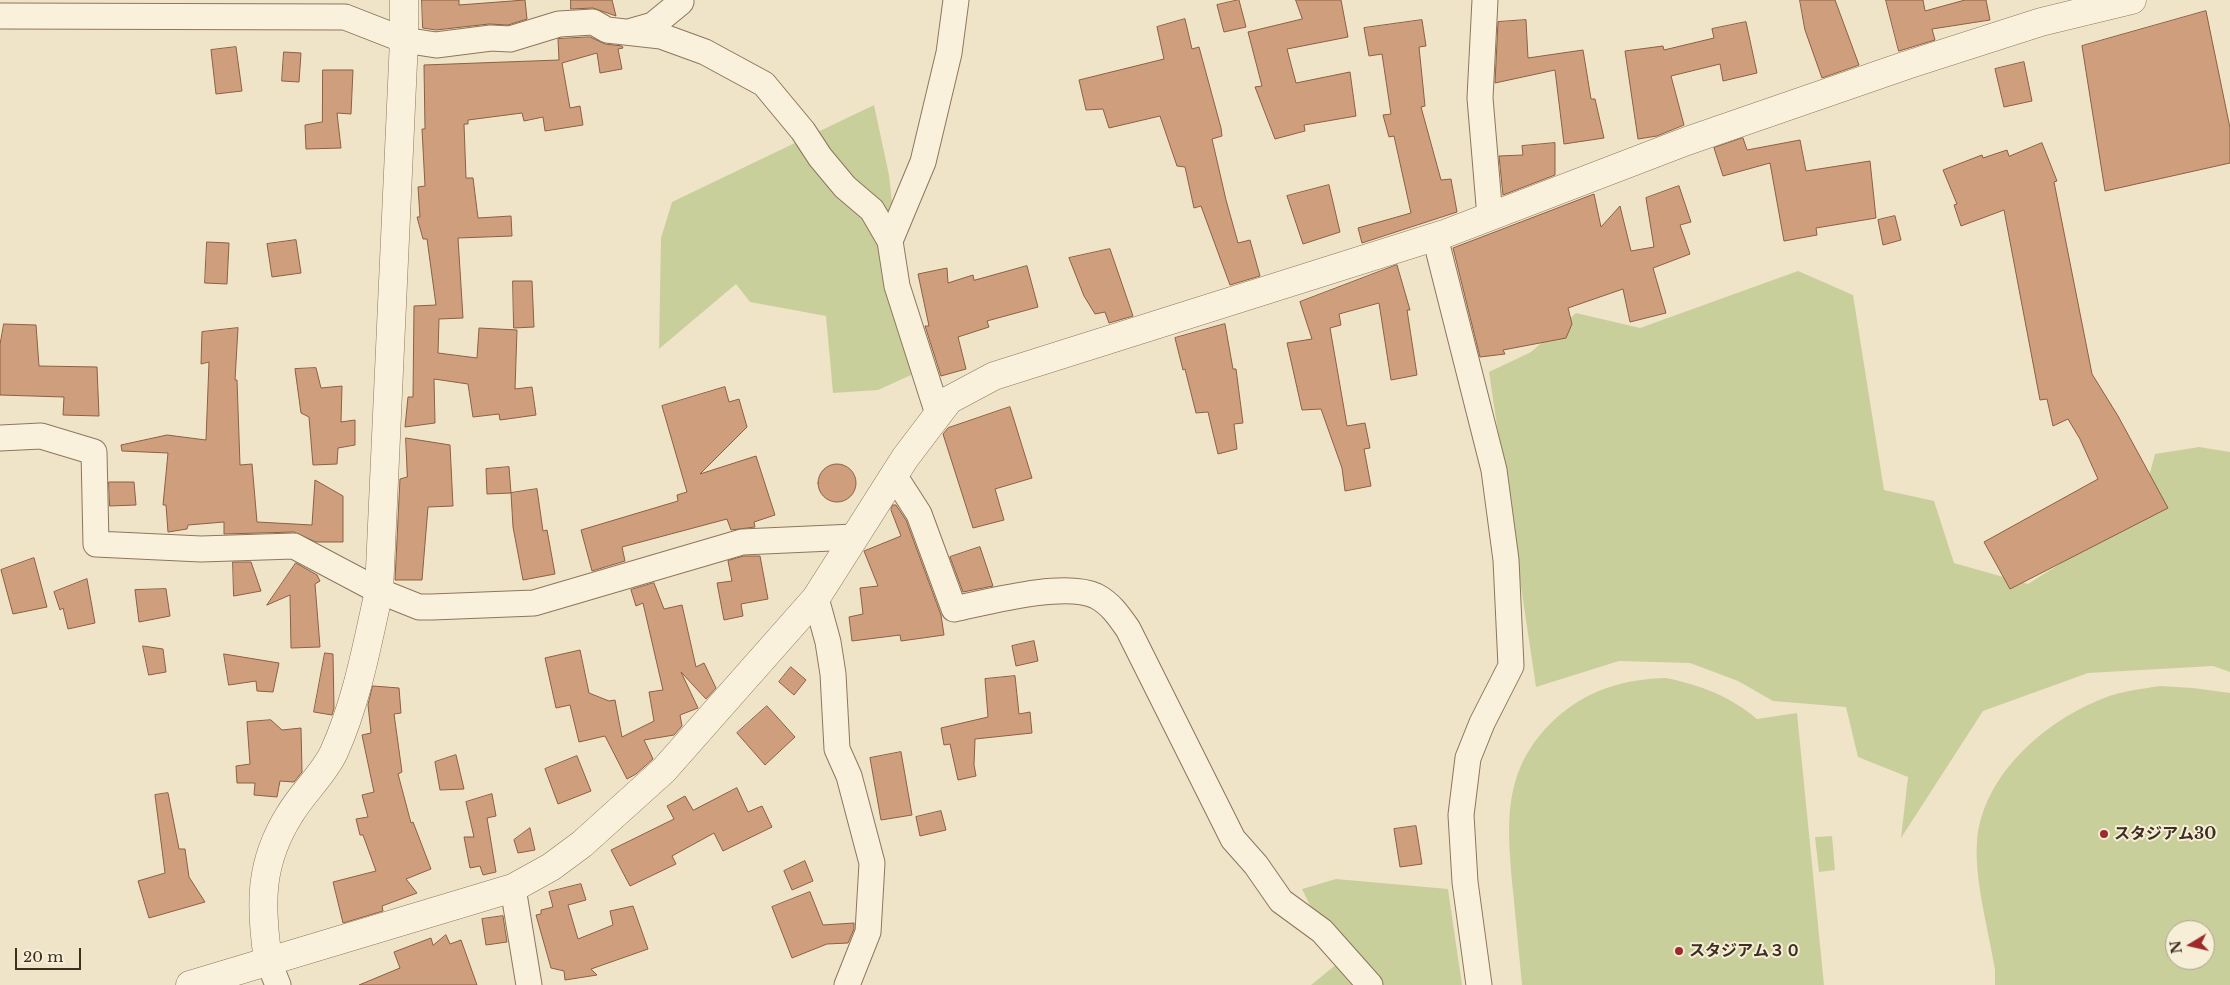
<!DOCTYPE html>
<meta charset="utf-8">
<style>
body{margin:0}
#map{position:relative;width:2230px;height:985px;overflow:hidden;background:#f0e4c8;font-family:"Libre Baskerville",serif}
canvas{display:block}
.north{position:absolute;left:2165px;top:920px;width:50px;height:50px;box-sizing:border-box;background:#f7eed8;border:1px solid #ada18e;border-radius:50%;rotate:261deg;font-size:14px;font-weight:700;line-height:20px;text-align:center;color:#3d2e20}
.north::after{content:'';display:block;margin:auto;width:18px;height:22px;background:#9e2a2b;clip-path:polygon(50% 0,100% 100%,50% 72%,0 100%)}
.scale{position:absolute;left:15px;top:948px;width:66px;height:22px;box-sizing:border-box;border:2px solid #3d2e20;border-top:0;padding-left:6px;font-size:15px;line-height:18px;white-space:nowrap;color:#3d2e20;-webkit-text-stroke:4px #f7eed8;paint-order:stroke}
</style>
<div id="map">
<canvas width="2230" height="985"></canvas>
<div class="north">N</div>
<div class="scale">20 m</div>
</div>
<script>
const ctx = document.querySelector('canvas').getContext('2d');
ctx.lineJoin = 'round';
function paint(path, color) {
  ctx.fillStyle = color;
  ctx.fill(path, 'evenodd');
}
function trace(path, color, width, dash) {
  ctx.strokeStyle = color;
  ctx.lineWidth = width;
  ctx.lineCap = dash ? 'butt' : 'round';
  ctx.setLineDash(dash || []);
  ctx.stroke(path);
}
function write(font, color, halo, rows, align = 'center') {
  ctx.font = font + ' "Libre Baskerville","Noto Sans JP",serif';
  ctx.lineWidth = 4;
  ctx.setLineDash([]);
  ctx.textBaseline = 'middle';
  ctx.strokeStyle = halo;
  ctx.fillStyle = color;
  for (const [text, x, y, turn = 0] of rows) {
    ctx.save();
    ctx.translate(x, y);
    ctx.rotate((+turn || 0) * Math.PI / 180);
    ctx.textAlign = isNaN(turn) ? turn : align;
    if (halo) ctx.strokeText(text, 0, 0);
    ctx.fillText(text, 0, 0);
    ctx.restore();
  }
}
const green = new Path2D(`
 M 874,105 L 889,175 L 911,375 L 878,390 L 833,393 L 826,316 L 750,302 L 736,284 L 659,349 L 661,238 L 672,202 Z
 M 1798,271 L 1853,295 L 1884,490 L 1934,501 L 1954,563 L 2028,584 L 2139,514 L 2155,454 L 2199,447 L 2230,452 L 2230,672 L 2213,666 L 2088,673 L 1983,711 L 1901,838 L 1908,777 L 1858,757 L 1846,707 L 1773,701 L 1738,681 L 1690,663 L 1619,661 L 1536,687 L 1489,372 L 1531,352 L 1576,313 L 1640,328 Z
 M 1666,678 C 1700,685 1730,696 1757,719 L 1797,713 L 1824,985 L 1522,985 C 1519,954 1516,922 1513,891 C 1507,823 1501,770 1555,719 C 1587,690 1624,679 1666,678 Z
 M 2160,686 L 2193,688 L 2230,693 L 2230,985 L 1995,985 L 1995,970 C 1989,932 1974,879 1977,842 C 1982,775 2045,721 2104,698 C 2122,691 2141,689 2160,686 ZM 2175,930 L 2205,930 L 2205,960 L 2175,960 Z
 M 1832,836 L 1835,870 L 1819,872 L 1815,837 Z
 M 1336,879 L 1448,889 L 1462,985 L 1311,985 L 1338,963 L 1302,889 Z`);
const building = new Path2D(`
 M 422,0 L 459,0 L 459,5 L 525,0 L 527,19 L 508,25 L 489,24 L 436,30 L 423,28 Z
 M 571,0 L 612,0 L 616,16 L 593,8 L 571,9 Z
 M 1239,0 L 1246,27 L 1224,32 L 1217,5 Z
 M 1296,0 L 1341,0 L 1348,37 L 1287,49 L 1296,83 L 1350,72 L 1356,116 L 1304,125 L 1305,131 L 1275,139 L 1255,87 L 1262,86 L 1248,32 L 1302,19 Z
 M 1800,0 L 1835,0 L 1859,65 L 1822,78 L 1805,30 Z
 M 1886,0 L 1923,0 L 1925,11 L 1965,0 L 1986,0 L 1990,20 L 1932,29 L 1935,40 L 1899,51 Z
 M 2206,11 L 2230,128 L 2230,163 L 2105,191 L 2082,46 Z
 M 1185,19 L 1192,49 L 1199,47 L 1221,128 L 1222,136 L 1212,139 L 1226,200 L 1238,243 L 1250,240 L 1260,276 L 1230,285 L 1201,206 L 1194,208 L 1185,167 L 1177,166 L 1160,116 L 1109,128 L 1103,109 L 1086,110 L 1079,80 L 1164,59 L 1157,27 Z
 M 1422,20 L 1426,46 L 1419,47 L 1425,106 L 1421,107 L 1441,180 L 1451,179 L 1457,212 L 1362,243 L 1358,228 L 1411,213 L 1394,136 L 1389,137 L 1383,115 L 1391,114 L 1382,54 L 1369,56 L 1364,28 Z
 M 1526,20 L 1528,58 L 1583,50 L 1591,99 L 1595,99 L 1604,138 L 1564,144 L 1555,70 L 1495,83 L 1498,22 Z
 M 1746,22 L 1757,73 L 1723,81 L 1720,64 L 1671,76 L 1684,125 L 1657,136 L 1638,139 L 1625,51 L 1663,46 L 1664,50 L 1714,38 L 1712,29 Z
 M 590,37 L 605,44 L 622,46 L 623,48 L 618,49 L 622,69 L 600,73 L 597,53 L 562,63 L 570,108 L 580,106 L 583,125 L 545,131 L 543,117 L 524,121 L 522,113 L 468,120 L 468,124 L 464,124 L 466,178 L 473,178 L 478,218 L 511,216 L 512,236 L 458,238 L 463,318 L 439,319 L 438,353 L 477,358 L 479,328 L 517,330 L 515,389 L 532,387 L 536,415 L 500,420 L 499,414 L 473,417 L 468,384 L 434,379 L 435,423 L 405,427 L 408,397 L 413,397 L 414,306 L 436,305 L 427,239 L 423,239 L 417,217 L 420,217 L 418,187 L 425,186 L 422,129 L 425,129 L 424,65 L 559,60 L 558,39 Z
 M 236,47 L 242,91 L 216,94 L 211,50 Z
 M 284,52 L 301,53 L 299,82 L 282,81 Z
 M 2024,62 L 2032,101 L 2004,107 L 1995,69 Z
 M 323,70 L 353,70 L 351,114 L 337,113 L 341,148 L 306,149 L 305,125 L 322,122 Z
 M 1743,138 L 1747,150 L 1800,140 L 1806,171 L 1870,161 L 1876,218 L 1816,228 L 1817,235 L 1784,241 L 1770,163 L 1723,176 L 1714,148 Z
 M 1555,143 L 1555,175 L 1503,195 L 1499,156 L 1523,155 L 1522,146 Z
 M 2042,143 L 2057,181 L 2054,182 L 2092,374 L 2118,416 L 2168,508 L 2010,589 L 1984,542 L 2098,479 L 2080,439 L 2068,419 L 2053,426 L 2047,399 L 2040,400 L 2004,210 L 1961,226 L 1954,205 L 1957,204 L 1943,170 L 1982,155 L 1983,158 L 2007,150 L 2009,156 Z
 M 1329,185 L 1340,232 L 1303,244 L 1287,196 Z
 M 1679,186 L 1691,222 L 1680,225 L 1690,254 L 1653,268 L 1666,313 L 1630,322 L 1623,289 L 1568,308 L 1572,324 L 1566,338 L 1503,350 L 1505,354 L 1480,357 L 1453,248 L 1594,194 L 1601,227 L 1620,206 L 1631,251 L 1654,247 L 1646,198 Z
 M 1895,216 L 1901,240 L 1883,245 L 1878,220 Z
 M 296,240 L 301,273 L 272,277 L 267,244 Z
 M 207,242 L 229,243 L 227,284 L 205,283 Z
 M 1110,249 L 1133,316 L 1109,323 L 1105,312 L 1095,314 L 1084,296 L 1069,258 Z
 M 1397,265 L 1410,310 L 1407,310 L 1417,375 L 1391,380 L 1379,303 L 1339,314 L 1341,325 L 1330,328 L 1347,426 L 1365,423 L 1370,448 L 1364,449 L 1371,486 L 1345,491 L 1342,468 L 1321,409 L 1302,410 L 1287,343 L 1312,339 L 1300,302 Z
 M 1027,266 L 1038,307 L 987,321 L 989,327 L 958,337 L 966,369 L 941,376 L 925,326 L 929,326 L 918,274 L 947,268 L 948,283 L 973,275 L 974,280 Z
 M 513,281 L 532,281 L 534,327 L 514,328 Z
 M 4,324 L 36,325 L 39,366 L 97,367 L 99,416 L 63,415 L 64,397 L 0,395 L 0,345 Z
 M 1225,324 L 1233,369 L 1236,369 L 1243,423 L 1234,424 L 1237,449 L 1218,454 L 1208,412 L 1196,413 L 1185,369 L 1183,370 L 1175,338 Z
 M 238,328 L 235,380 L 237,380 L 240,465 L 252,464 L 257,522 L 312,525 L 315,480 L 343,496 L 343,542 L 316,542 L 294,532 L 224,534 L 224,522 L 188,525 L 187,529 L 168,532 L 166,505 L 163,505 L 168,453 L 122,451 L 121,445 L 167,435 L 206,440 L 209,362 L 201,364 L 202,332 Z
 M 316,368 L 321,388 L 342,386 L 341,422 L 355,420 L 355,445 L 338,448 L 337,464 L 313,465 L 309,417 L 301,413 L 295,369 Z
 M 725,387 L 729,402 L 739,399 L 747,427 L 700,474 L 756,456 L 775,515 L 754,522 L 755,527 L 731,530 L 727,519 L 622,547 L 625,561 L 592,571 L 581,530 L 678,501 L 677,495 L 687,492 L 662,406 Z
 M 1010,407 L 1032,478 L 995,489 L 1004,520 L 973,528 L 943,434 L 948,428 Z
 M 406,438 L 450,445 L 453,506 L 428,507 L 422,580 L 395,580 L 400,479 L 407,477 Z
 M818 483a19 19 0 1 1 38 0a19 19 0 1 1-38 0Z
 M 509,467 L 511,493 L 487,494 L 486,469 Z
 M 109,482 L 134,482 L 136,505 L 110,506 Z
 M 537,489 L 543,531 L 547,530 L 555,574 L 523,580 L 513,527 L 511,493 Z
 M 893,505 L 896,505 L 906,520 L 941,615 L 944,635 L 901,641 L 900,635 L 852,641 L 849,617 L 863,614 L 860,588 L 878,586 L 864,551 L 901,536 L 891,510 Z
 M 980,547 L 993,586 L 963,592 L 950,557 Z
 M 744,556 L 760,556 L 768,599 L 741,604 L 743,616 L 724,620 L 717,583 L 732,581 L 728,561 Z
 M 34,558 L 47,607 L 13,614 L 1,570 Z
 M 233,562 L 251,562 L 261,591 L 234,596 Z
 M 296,563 L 317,575 L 320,581 L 315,584 L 320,647 L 291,648 L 290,595 L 267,605 Z
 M 87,579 L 95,623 L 68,629 L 63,608 L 60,610 L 54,592 Z
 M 654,583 L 664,609 L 682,605 L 696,667 L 704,663 L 716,688 L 706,699 L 681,672 L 698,708 L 680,715 L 682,726 L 674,735 L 644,740 L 653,759 L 636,774 L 627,779 L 605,736 L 579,742 L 570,705 L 556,708 L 545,658 L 580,650 L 589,693 L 609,701 L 615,700 L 622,737 L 654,721 L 649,692 L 663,690 L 643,603 L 636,606 L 631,590 Z
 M 166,589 L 170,616 L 139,622 L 135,590 Z
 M 1034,641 L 1038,661 L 1016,666 L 1012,646 Z
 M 143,646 L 163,649 L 166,672 L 149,675 Z
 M 325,653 L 333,654 L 334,708 L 332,715 L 314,712 Z
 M 224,654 L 279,663 L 273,692 L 257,691 L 256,681 L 229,685 Z
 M 791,667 L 806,680 L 794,695 L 779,682 Z
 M 1015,676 L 1019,714 L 1030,712 L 1032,733 L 975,739 L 974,765 L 976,776 L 958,780 L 950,744 L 944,745 L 941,728 L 988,717 L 985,679 Z
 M 373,686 L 399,688 L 401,713 L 394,714 L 402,772 L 398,774 L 411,823 L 413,822 L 431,869 L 406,879 L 417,893 L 382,906 L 383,911 L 343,923 L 333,882 L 376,871 L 363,835 L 360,835 L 356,819 L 368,817 L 362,795 L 374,792 L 362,735 L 371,733 L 368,705 Z
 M 767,706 L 795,737 L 765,765 L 737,733 Z
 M 271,720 L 282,730 L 301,728 L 302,772 L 294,782 L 280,781 L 277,797 L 254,795 L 255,783 L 237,783 L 236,766 L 250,764 L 247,722 Z
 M 901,752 L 912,815 L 881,820 L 870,758 Z
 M 456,755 L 464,789 L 440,790 L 435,762 Z
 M 577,756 L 591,791 L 558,804 L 545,769 Z
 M 737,788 L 748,812 L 762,806 L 772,827 L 723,851 L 714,833 L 672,856 L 676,864 L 630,886 L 611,850 L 674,819 L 667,806 L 685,796 L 693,810 Z
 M 168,793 L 179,849 L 185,849 L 189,877 L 205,902 L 149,918 L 138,881 L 165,873 L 155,795 Z
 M 492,794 L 496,816 L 487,818 L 496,872 L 483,875 L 480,866 L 470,868 L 464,837 L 474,837 L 466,802 Z
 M 941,811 L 946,830 L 920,836 L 916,817 Z
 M 1416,826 L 1422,864 L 1400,867 L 1394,829 Z
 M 530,828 L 535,850 L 518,853 L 514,840 Z
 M 805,861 L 813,881 L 792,890 L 784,871 Z
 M 581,884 L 586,900 L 568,905 L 578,939 L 613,925 L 610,911 L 633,906 L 648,949 L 591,969 L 597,975 L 565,980 L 564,971 L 551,968 L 536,915 L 541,914 L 541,910 L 553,907 L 549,892 Z
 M 810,892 L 823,925 L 854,923 L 854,929 L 848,943 L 827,944 L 792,958 L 772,907 Z
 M 503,916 L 507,942 L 486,945 L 482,919 Z
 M 446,935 L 450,944 L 461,940 L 477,985 L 359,985 L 400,968 L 394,952 L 431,938 L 433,945 Z`);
const minor = new Path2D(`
 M 1485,0 L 1480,98 L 1490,217
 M 0,16 L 345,17 L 404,40 L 436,45 L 491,38 L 510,39 L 559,24 L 593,22 L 607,30 L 661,36 L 705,52 L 764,84 L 803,131 L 820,157 L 845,187 L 872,210 L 890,241 L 897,286 L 938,414
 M 632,31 L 653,25 L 681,2 L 680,0
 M 1435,237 L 1494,470 L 1506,560 L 1511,666 L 1482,723 L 1468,758 L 1461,815 L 1465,882 L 1479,985
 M 890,241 L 923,162 L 949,53 L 956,0
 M 0,438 L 41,436 L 94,452 L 96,544 L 201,549 L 294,546 L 379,591 L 419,607 L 432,607 L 534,603 L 742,542 L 854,537
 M 894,475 L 919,514 L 954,609 C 988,602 1064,581 1096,596 C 1110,603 1119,616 1128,629 L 1233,839 L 1256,865 L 1281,901 L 1322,931 L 1370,985
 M 816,598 L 828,642 L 833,674 L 837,749 L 849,776 L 872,863 L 868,932 L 847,985
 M 513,888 L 529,985
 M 268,960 L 278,985`);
const tertiary = new Path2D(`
 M 268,960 C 260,905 259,863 290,814 C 303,792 324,774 334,752 C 357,701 367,645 379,591 L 404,40 L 404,0
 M 190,985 L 513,888 L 551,867 L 582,844 L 664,770 L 816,598 L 905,458 L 949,400 L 994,376 L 1447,233 L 1687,141 L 1907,65 L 2041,22 L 2132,0`);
const markers = [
 [2104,834,5,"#9e2a2b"],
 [1679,951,5,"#9e2a2b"]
];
const poiNames = [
 ["スタジアム30",2114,834],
 ["スタジアム３０",1689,951]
];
paint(green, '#c9cf9b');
paint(building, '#cf9f7d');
trace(building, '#8d5f41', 1);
trace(minor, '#8d765c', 27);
trace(tertiary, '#8d765c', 29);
trace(minor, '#faf1dc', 25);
trace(tertiary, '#faf1dc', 28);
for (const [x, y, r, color] of markers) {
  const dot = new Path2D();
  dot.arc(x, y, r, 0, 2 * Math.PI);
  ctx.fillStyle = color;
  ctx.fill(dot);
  trace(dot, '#f7eed8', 2);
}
write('bold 16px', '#3d2e20', '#f7eed8', poiNames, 'left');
</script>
